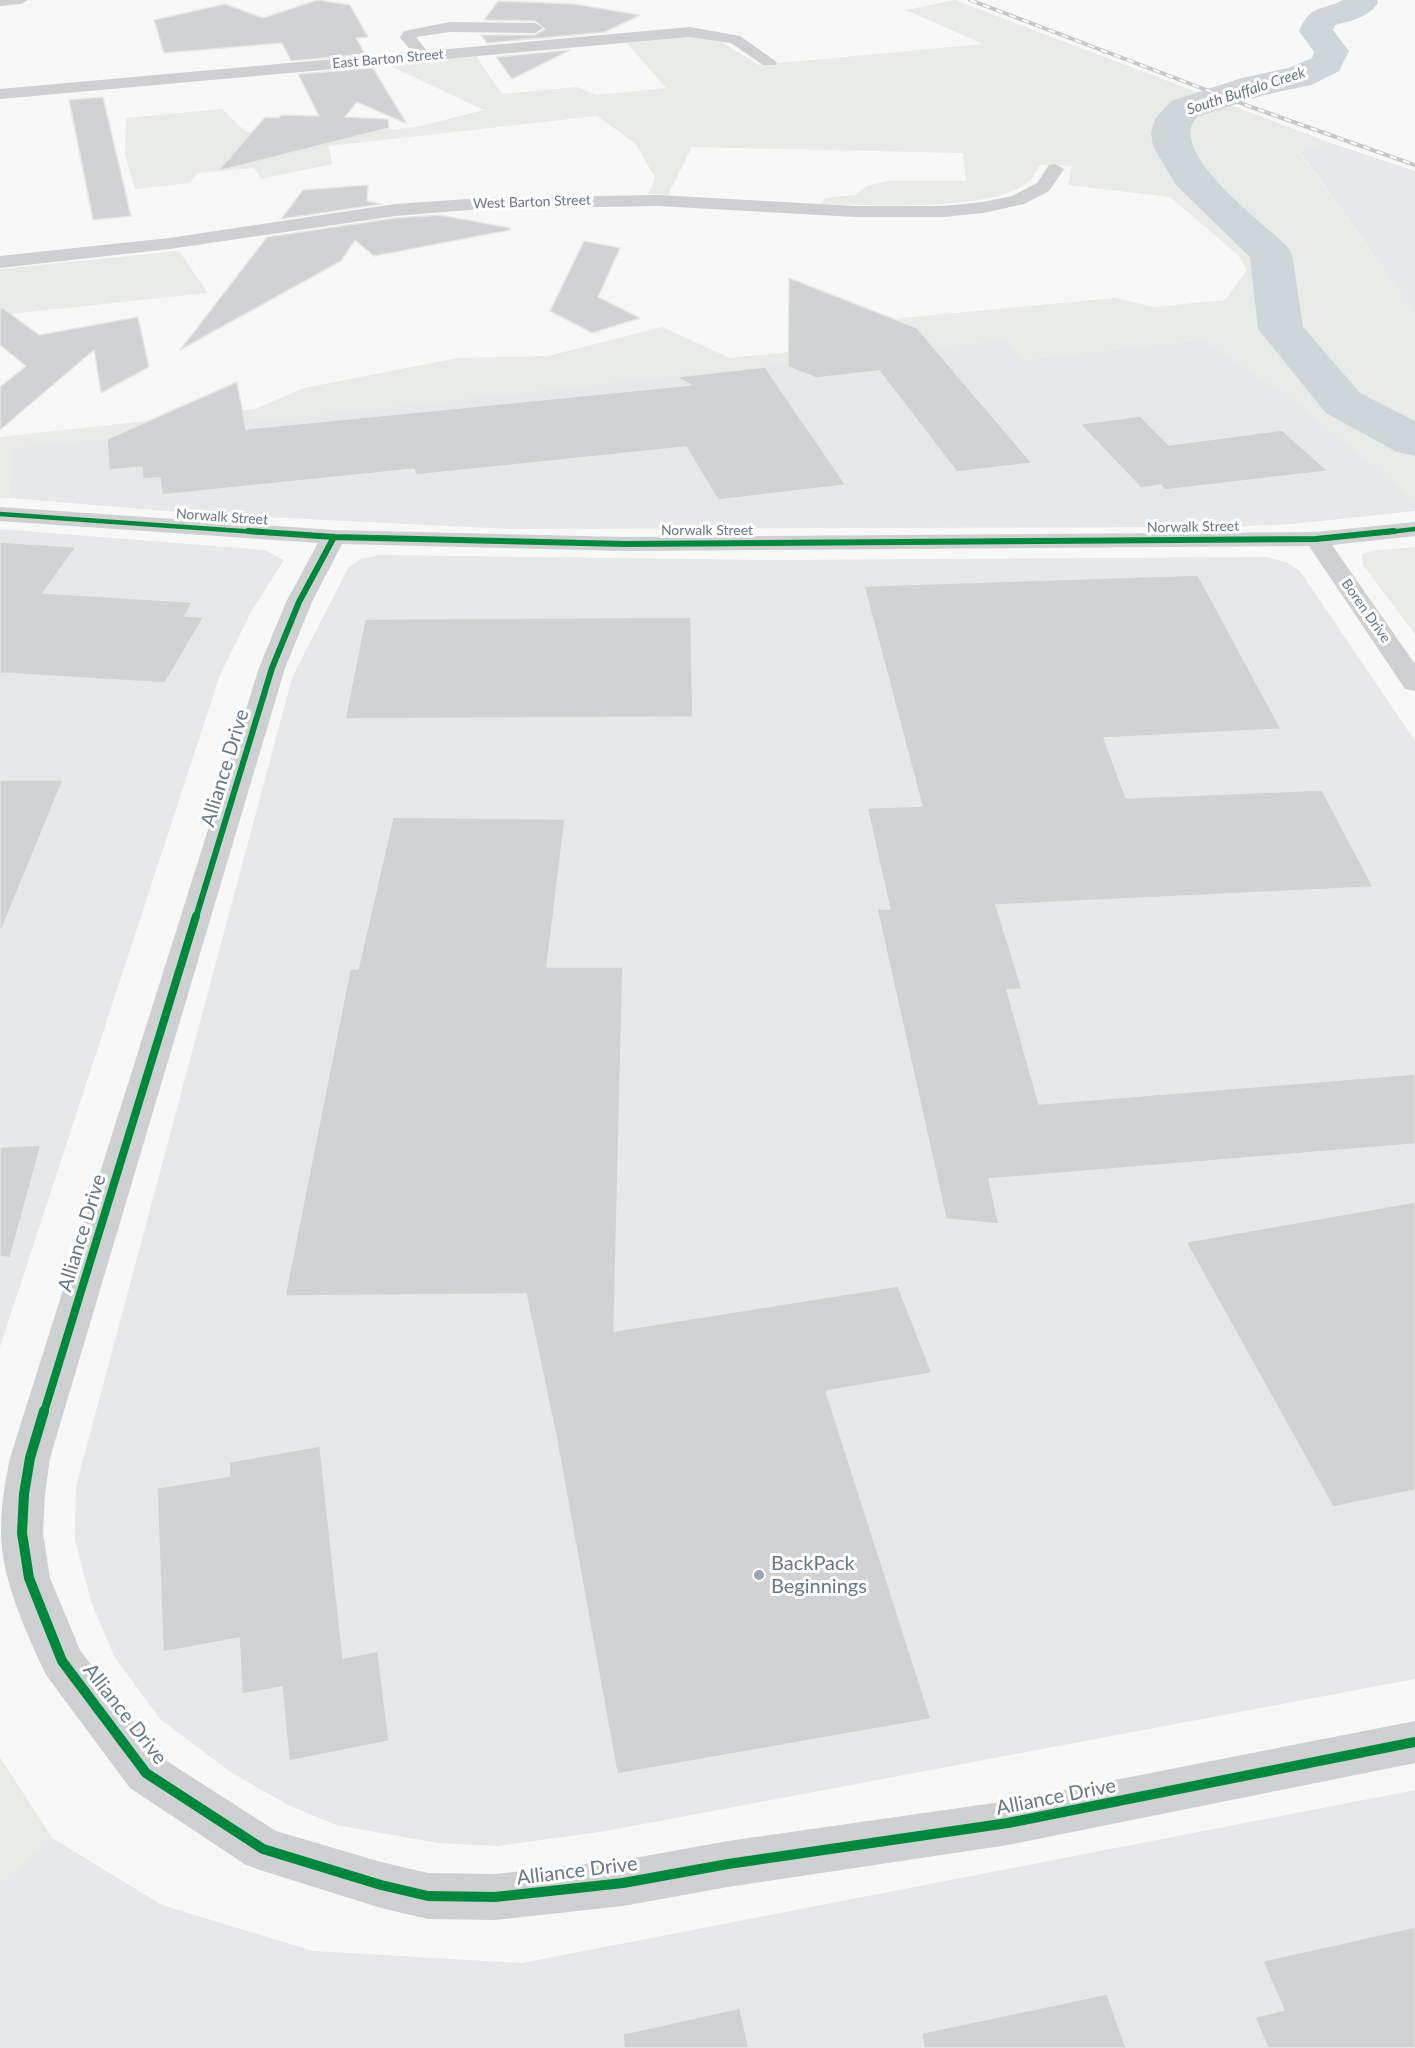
<!DOCTYPE html>
<style>
body{margin:0}
canvas{display:block;background:#f8f8f8}
</style>
<canvas width="1415" height="2048"></canvas>
<script>
const ctx = document.querySelector('canvas').getContext('2d');
ctx.lineJoin = 'round';
function paint(path, color) {
  ctx.fillStyle = color;
  ctx.fill(path, 'evenodd');
}
function trace(path, color, width, dash) {
  ctx.strokeStyle = color;
  ctx.lineWidth = width;
  ctx.lineCap = dash ? 'butt' : 'round';
  ctx.setLineDash(dash || []);
  ctx.stroke(path);
}
function write(font, color, halo, rows, align = 'center') {
  ctx.font = font + ' Lato,sans-serif';
  ctx.lineWidth = 6;
  ctx.setLineDash([]);
  ctx.textBaseline = 'middle';
  ctx.strokeStyle = halo;
  ctx.fillStyle = color;
  for (const [text, x, y, turn = 0] of rows) {
    ctx.save();
    ctx.translate(x, y);
    ctx.rotate((+turn || 0) * Math.PI / 180);
    ctx.textAlign = isNaN(turn) ? turn : align;
    if (halo) ctx.strokeText(text, 0, 0);
    ctx.fillText(text, 0, 0);
    ctx.restore();
  }
}
const built = new Path2D(`
 M 1328,142 L 1415,171 L 1415,313 L 1299,151 Z
 M 1005,339 L 1023,359 L 1203,339 L 1295,400 L 1415,499 L 1415,511 L 1293,524 L 1227,527 L 510,529 L 202,514 L 9,498 L 12,448 Z
 M 0,529 L 265,550 L 284,560 L 251,612 L 220,675 L 0,1347 Z
 M 379,555 L 770,560 L 1266,557 L 1286,562 L 1300,571 L 1415,741 L 1415,1679 L 606,1831 L 498,1846 L 438,1843 L 336,1825 L 288,1805 L 229,1771 L 160,1719 L 114,1656 L 91,1601 L 75,1540 L 76,1486 L 292,678 L 348,568 L 361,559 Z
 M 1415,1790 L 1415,2048 L 0,2048 L 0,1883 L 52,1838 L 162,1905 L 313,1951 L 522,1963 Z`);
const green = new Path2D(`
 M 955,0 L 1328,142 L 1299,152 L 1415,313 L 1415,499 L 1295,400 L 1203,339 L 1023,359 L 1005,339 L 12,448 L 9,498 L 0,498 L 0,437 L 255,409 L 304,388 L 458,358 L 548,356 L 662,327 L 730,358 L 828,348 L 901,318 L 1115,298 L 1153,307 L 1225,300 L 1247,270 L 1238,255 L 1170,197 L 1068,185 L 1072,166 L 1039,165 C 1037,169 1035,174 1032,178 C 1003,213 867,205 822,204 L 825,198 L 855,195 L 867,186 L 888,181 L 966,181 L 963,153 L 692,147 L 668,195 L 648,194 L 655,178 L 636,144 L 597,116 L 329,146 L 332,164 L 261,179 L 254,168 L 197,173 L 190,183 L 135,189 L 125,155 L 126,118 L 222,109 L 246,132 L 327,136 L 417,127 L 484,110 L 386,64 L 476,56 L 502,94 L 577,87 L 596,95 L 666,88 L 627,43 L 691,37 L 718,40 L 759,65 L 983,44 L 906,10 Z
 M 179,251 L 208,293 L 0,315 L 0,269 Z
 M 1415,547 L 1415,634 L 1363,565 L 1362,554 L 1377,550 Z
 M 0,1757 L 52,1838 L 0,1883 Z`);
const river = new Path2D(`
 M 1343,0 L 1377,0 L 1378,3 C 1369,17 1351,21 1335,25 L 1333,30 L 1349,51 L 1339,71 L 1311,85 L 1264,95 L 1197,117 C 1164,150 1263,223 1286,245 L 1292,254 L 1303,327 L 1360,393 L 1415,421 L 1415,456 L 1397,452 L 1326,413 L 1258,329 L 1250,257 L 1176,185 L 1153,146 L 1151,133 L 1155,119 L 1171,101 L 1242,78 L 1288,68 L 1312,58 L 1314,52 L 1299,31 C 1311,4 1319,12 1343,0 Z`);
const building = new Path2D(`
 M 317,0 L 350,5 L 368,37 L 356,38 L 365,54 L 291,61 L 282,43 L 164,53 L 154,20 L 225,4 L 263,18 Z
 M 498,1 L 573,4 L 640,15 L 605,32 L 487,43 L 481,35 L 535,35 L 545,29 L 535,21 L 484,20 Z
 M 570,50 L 512,79 L 496,57 Z
 M 373,68 L 407,124 L 357,102 L 345,117 L 388,119 L 389,128 L 218,171 L 265,117 L 279,118 L 281,115 L 319,116 L 298,74 Z
 M 103,97 L 131,216 L 93,220 L 69,100 Z
 M 368,185 L 367,201 L 381,204 L 281,219 L 303,190 Z
 M 440,215 L 510,228 L 510,230 L 374,256 L 355,240 L 341,261 L 180,350 L 267,237 L 395,218 Z
 M 584,241 L 620,248 L 598,297 L 640,318 L 592,333 L 550,311 Z
 M 789,278 L 917,328 L 1032,463 L 957,472 L 879,371 L 816,378 L 788,367 Z
 M 0,306 L 39,335 L 138,317 L 149,367 L 101,393 L 94,350 L 0,430 L 0,387 L 26,366 L 0,345 Z
 M 765,367 L 846,485 L 718,500 L 686,447 L 416,475 L 414,469 L 162,495 L 160,478 L 143,479 L 142,467 L 109,470 L 107,439 L 237,382 L 246,429 L 691,385 L 676,377 Z
 M 1140,416 L 1169,445 L 1282,430 L 1328,471 L 1165,490 L 1161,485 L 1141,488 L 1080,424 Z
 M 0,542 L 76,547 L 43,593 L 192,602 L 185,616 L 204,617 L 165,683 L 0,673 Z
 M 1198,575 L 1281,729 L 1104,738 L 1126,798 L 1322,790 L 1373,887 L 996,905 L 1022,989 L 1007,990 L 1039,1104 L 1415,1074 L 1415,1144 L 989,1179 L 999,1224 L 946,1219 L 877,909 L 890,909 L 867,808 L 922,806 L 864,586 Z
 M 691,617 L 693,717 L 345,719 L 365,619 Z
 M 0,780 L 63,780 L 1,931 L 0,931 Z
 M 393,817 L 565,819 L 547,967 L 623,967 L 614,1331 L 898,1286 L 932,1373 L 826,1391 L 931,1719 L 617,1774 L 556,1436 L 526,1294 L 285,1296 L 350,969 L 358,969 Z
 M 41,1145 L 10,1258 L 0,1256 L 0,1147 Z
 M 1415,1202 L 1415,1490 L 1333,1507 L 1186,1242 Z
 M 320,1446 L 343,1658 L 378,1651 L 389,1741 L 289,1761 L 282,1687 L 242,1694 L 239,1638 L 163,1652 L 157,1488 L 230,1476 L 229,1462 Z
 M 1415,1927 L 1415,2048 L 1268,2048 L 1255,2017 L 1284,2010 L 1263,1961 Z
 M 1107,1994 L 1126,2048 L 924,2048 L 922,2033 Z
 M 740,2008 L 749,2048 L 624,2048 L 623,2034 Z`);
const minor = new Path2D(`
 M 0,0 L 28,0 L 21,4 L 0,6 Z
 M 450,22 L 535,23 L 543,28 L 535,33 L 450,32 L 416,37 L 427,51 L 690,27 L 740,36 L 777,62 L 775,65 L 763,65 L 731,43 L 690,37 L 0,99 L 0,89 L 412,52 L 400,37 L 404,31 Z
 M 1055,164 L 1064,169 L 1049,191 L 1024,204 L 983,213 L 943,217 L 855,217 L 658,206 L 482,209 L 395,216 L 169,249 L 0,268 L 0,256 L 169,238 L 395,204 L 482,198 L 658,195 L 855,206 L 943,206 L 983,202 L 1012,196 L 1037,183 L 1049,165 Z
 M 0,507 L 334,530 L 625,537 L 1316,532 L 1415,522 L 1415,536 L 1332,545 L 1415,664 L 1415,691 L 1405,689 L 1309,546 L 625,551 L 342,544 L 312,602 L 285,668 L 50,1458 L 45,1494 L 43,1533 L 50,1578 L 80,1650 L 162,1758 L 276,1831 L 381,1862 L 428,1873 L 495,1874 L 623,1860 L 728,1841 L 1008,1801 L 1415,1721 L 1415,1763 L 1008,1845 L 728,1887 L 623,1906 L 495,1920 L 428,1919 L 381,1908 L 263,1871 L 246,1865 L 130,1788 L 46,1675 C 26,1632 1,1579 1,1531 C 1,1506 5,1482 10,1458 L 259,668 L 286,602 L 318,543 L 0,521 Z`);
const rail = new Path2D(`
 M 970,0 L 1251,107 L 1415,165`);
const cyclewayFar3 = new Path2D(`
 M 0,514 L 270,533
 M 1380,533 L 1415,529`);
const cyclewayFar2 = new Path2D(`
 M 248,531 L 334,537 L 625,544 L 1316,539 L 1394,531
 M 196,917 L 272,668 L 299,602 L 334,537`);
const cyclewayFar1 = new Path2D(`
 M 44,1412 L 196,916`);
const cycleway = new Path2D(`
 M 44,1411 L 30,1458 L 24,1494 L 22,1533 L 29,1578 L 62,1661 L 146,1773 L 263,1849 L 381,1885 L 428,1896 L 495,1897 L 623,1883 L 728,1864 L 1008,1823 L 1415,1742`);
const markers = [
 [759,1575,6,"#9aa5b0"]
];
const farStreetnames = [
 ["East Barton Street",388,59,-5],
 ["West Barton Street",532,202,-2],
 ["Norwalk Street",222,517,4],
 ["Norwalk Street",1193,527,-1],
 ["Norwalk Street",707,530],
 ["Boren Drive",1366,611,55]
];
const farWaternames = [
 ["South Buffalo Creek",1246,91,-18]
];
const nearStreetnames = [
 ["Alliance Drive",225,768,-73],
 ["Alliance Drive",82,1233,-73],
 ["Alliance Drive",125,1714,52],
 ["Alliance Drive",1056,1797,-11],
 ["Alliance Drive",577,1871,-7]
];
const nearPoinames = [
 ["BackPack",771,1564],
 ["Beginnings",771,1587]
];
paint(built, '#e7e8e9');
paint(green, '#e8ebe6');
paint(river, '#cfd6d9');
paint(building, '#d0d2d3');
trace(building, '#e8e8e8', 1.5);
paint(minor, '#ced0d1');
trace(rail, '#c5c7c8', 4);
trace(rail, '#fff', 2, [7]);
trace(cyclewayFar3, '#00873e', 4.5);
trace(cyclewayFar2, '#00873e', 6);
trace(cyclewayFar1, '#00873e', 8);
trace(cycleway, '#00873e', 10);
for (const [x, y, r, color] of markers) {
  const dot = new Path2D();
  dot.arc(x, y, r, 0, 2 * Math.PI);
  ctx.fillStyle = color;
  ctx.fill(dot);
  trace(dot, '#fff', 2);
}
write('14px', '#677889', '#fff', farStreetnames);
write('italic 15px', '#637983', '#fff', farWaternames);
write('20px', '#677889', '#fff', nearStreetnames);
write('20px', '#677889', '#fff', nearPoinames, 'left');
</script>
